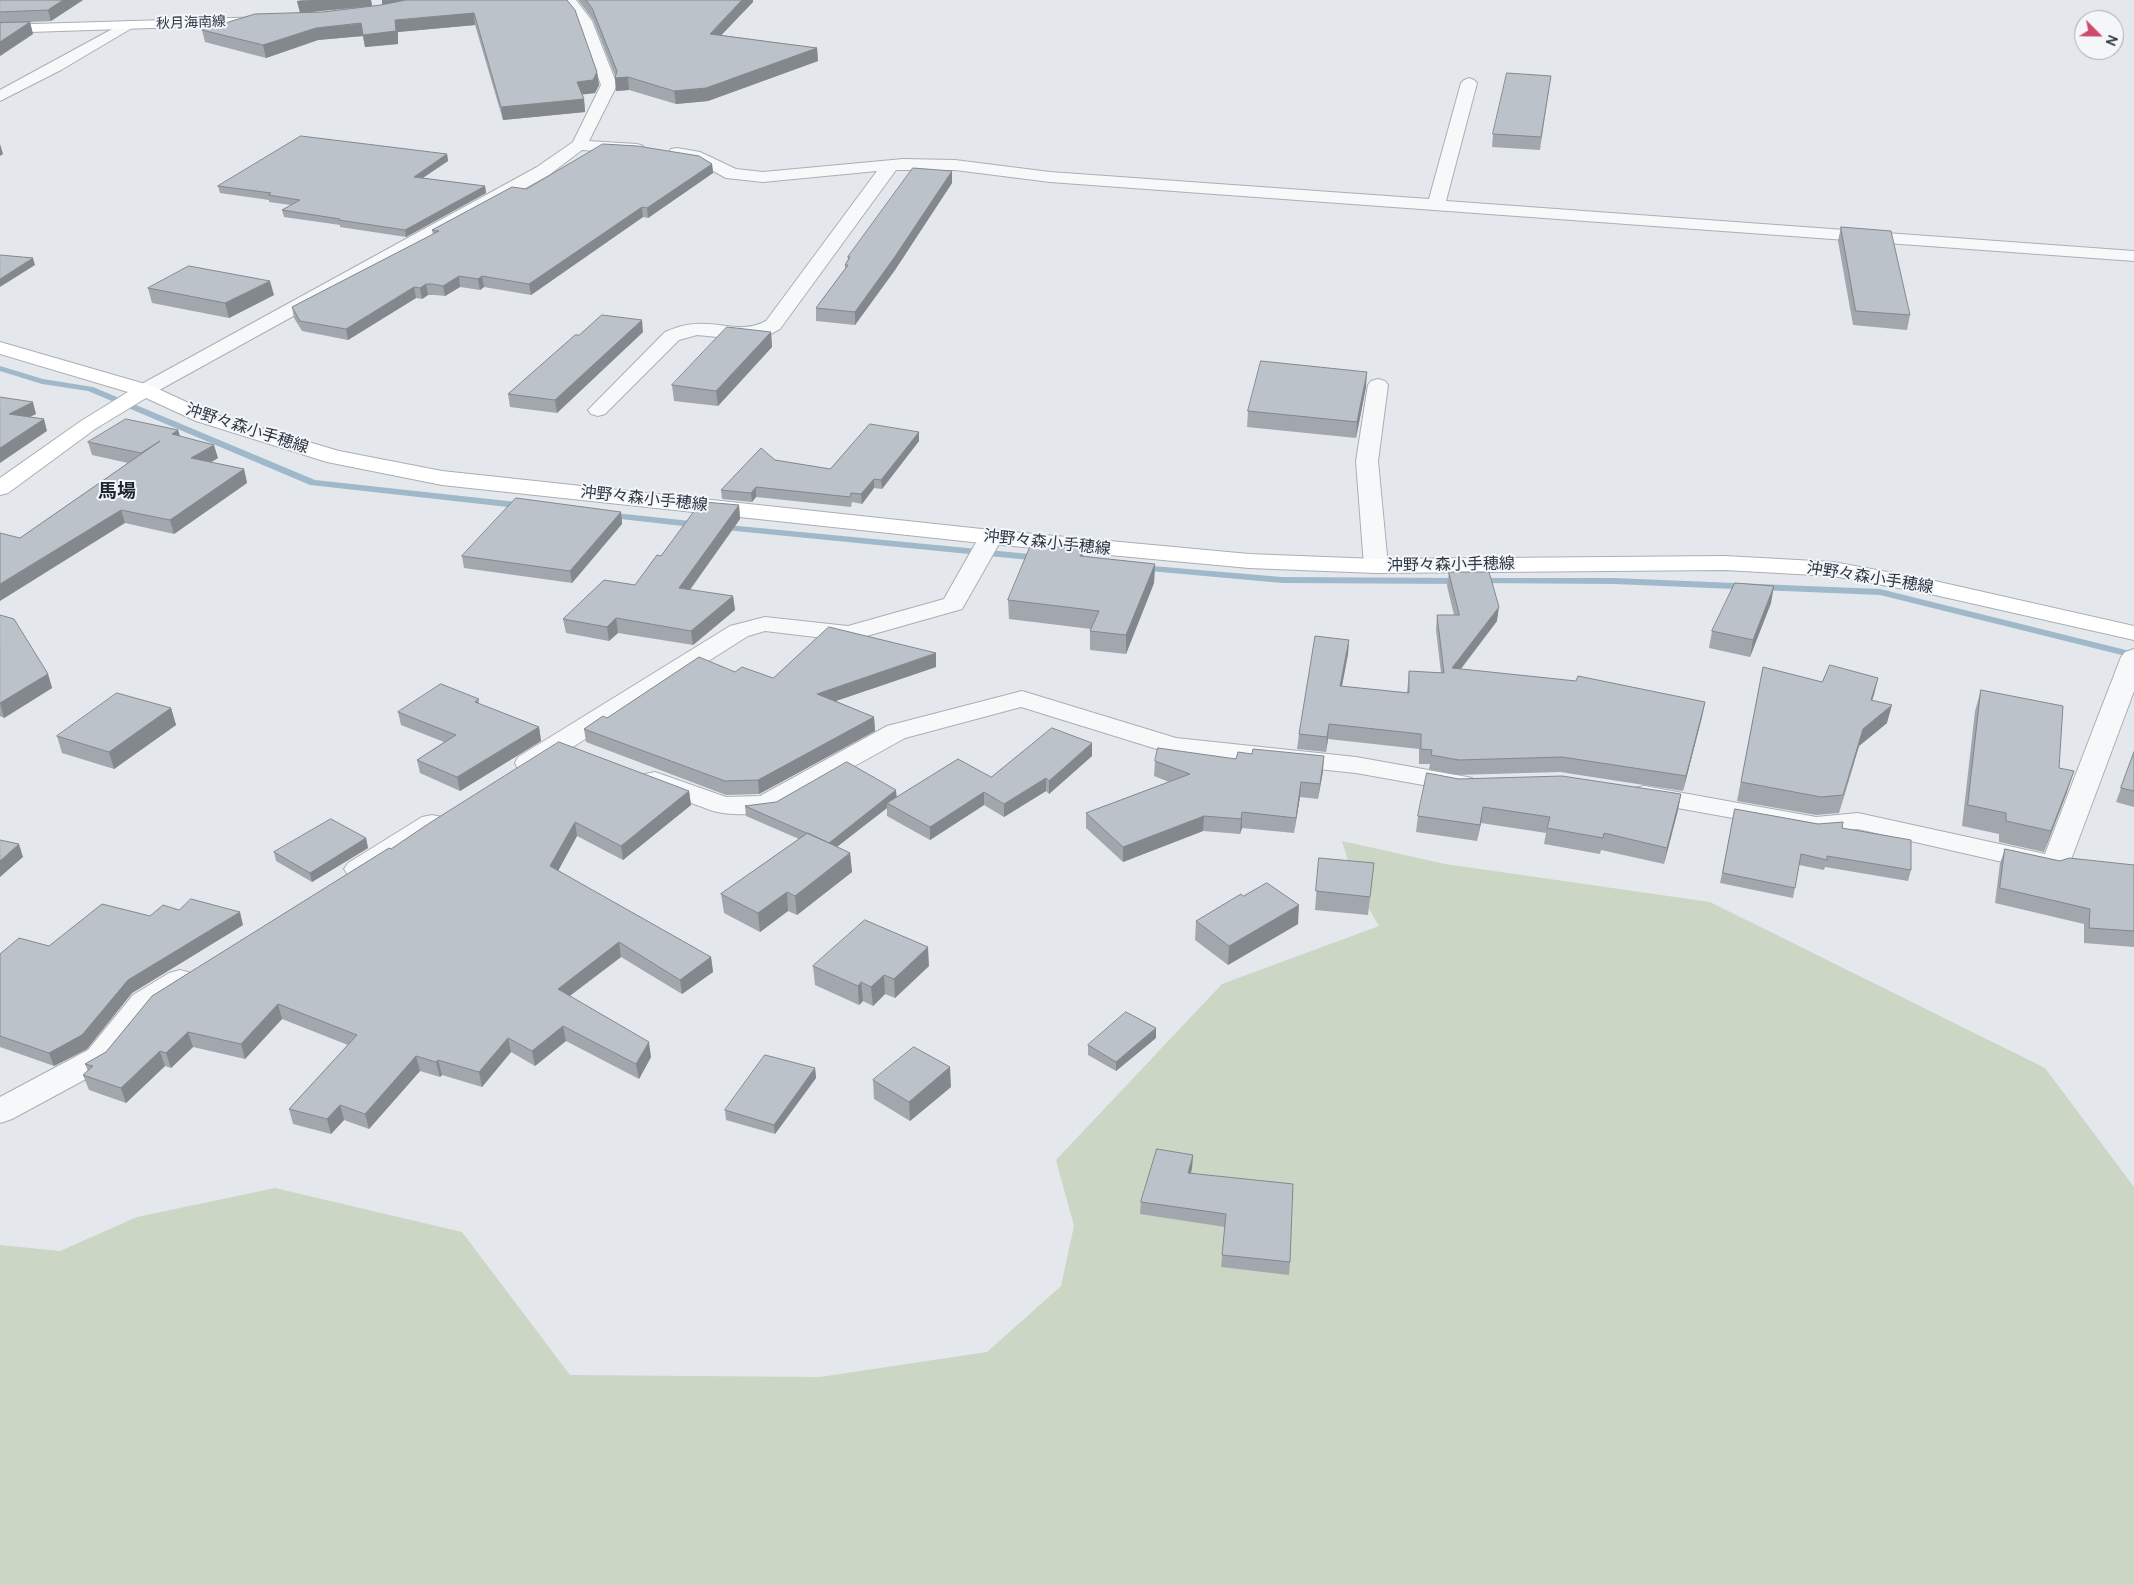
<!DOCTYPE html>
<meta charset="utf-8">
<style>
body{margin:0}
#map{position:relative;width:2134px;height:1585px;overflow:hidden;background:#e4e8ec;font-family:Manrope,sans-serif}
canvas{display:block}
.north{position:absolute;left:2074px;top:10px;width:50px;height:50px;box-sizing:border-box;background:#f4f6f9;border:1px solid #a4aab1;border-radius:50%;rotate:113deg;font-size:14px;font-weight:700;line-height:20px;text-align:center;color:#2b3744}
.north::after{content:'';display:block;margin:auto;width:18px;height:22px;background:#cf4a6d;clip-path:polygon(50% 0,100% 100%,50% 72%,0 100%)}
</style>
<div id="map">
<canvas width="2134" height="1585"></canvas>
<div class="north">N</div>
</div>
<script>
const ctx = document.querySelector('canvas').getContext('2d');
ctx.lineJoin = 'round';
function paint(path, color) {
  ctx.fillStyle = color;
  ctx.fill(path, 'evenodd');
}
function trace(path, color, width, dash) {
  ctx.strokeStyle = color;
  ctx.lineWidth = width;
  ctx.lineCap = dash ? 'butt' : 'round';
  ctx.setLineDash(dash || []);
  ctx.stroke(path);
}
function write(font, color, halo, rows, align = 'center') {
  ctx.font = font + ' Manrope,"Noto Sans JP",sans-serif';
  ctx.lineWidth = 4;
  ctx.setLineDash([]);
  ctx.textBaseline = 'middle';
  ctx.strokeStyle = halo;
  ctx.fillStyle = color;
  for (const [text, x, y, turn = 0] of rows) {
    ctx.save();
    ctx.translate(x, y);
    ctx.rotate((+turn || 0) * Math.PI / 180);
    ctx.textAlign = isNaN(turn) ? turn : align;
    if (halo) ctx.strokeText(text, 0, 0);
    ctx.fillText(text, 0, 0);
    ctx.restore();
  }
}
const green = new Path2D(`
 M 1342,841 L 1445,864 L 1710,902 L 2045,1068 L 2134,1187 L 2134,1585 L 0,1585 L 0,1245 L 60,1251 L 137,1217 L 275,1188 L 462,1232 L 570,1375 L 820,1377 L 987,1352 L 1061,1286 L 1074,1226 L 1056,1160 L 1222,984 L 1379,926 L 1356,887 Z`);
const stream = new Path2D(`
 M 0,366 L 43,379 L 93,387 L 315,480 L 526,503 L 531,506 L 526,509 L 310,485 L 88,391 L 42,384 L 0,371 Z
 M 606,512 L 700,522 L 705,525 L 700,528 L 603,517 L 603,513 Z
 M 718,524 L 1040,555 L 1045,558 L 1040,561 L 715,529 L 713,527 Z
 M 1141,565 L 1282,577 L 1462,578 L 1467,581 L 1462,584 L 1282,583 L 1138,570 L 1136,568 L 1138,566 Z
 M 1478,578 L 1614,578 L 1880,589 L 2134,652 L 2134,658 L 1880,595 L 1614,584 L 1475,583 L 1473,581 L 1475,579 Z`);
const street = new Path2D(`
 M 562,0 L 576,0 L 592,21 L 617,85 L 589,141 L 637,144 L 643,146 L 645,149 L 643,152 L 637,154 L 582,150 L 549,175 L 152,394 L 145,396 L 138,394 L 135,390 L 138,386 L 537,167 L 573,142 L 601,85 L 578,21 Z
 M 127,21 L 132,22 L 134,25 L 132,28 L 61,70 L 0,101 L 0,90 Z
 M 1469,78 L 1474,80 L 1477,83 L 1446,201 L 2134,251 L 2134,261 L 1050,182 L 955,170 L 896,170 L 780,329 L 769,335 L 749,340 L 697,335 L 679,340 L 605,414 L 598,416 L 591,414 L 588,410 L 665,332 C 675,328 685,324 696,324 C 722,322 742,334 766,321 L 877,171 L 763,182 L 726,178 L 695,161 L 671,157 L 669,153 L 671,149 L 677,148 L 700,152 L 736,169 L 763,172 L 903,159 L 955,160 L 1050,172 L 1429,199 L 1461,83 L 1464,80 Z
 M 1378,379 L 1385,381 L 1388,385 L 1378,461 L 1388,566 L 1384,571 L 1376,573 L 1368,571 L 1364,566 L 1356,461 L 1368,385 L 1371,381 Z
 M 991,530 L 999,532 L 1003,537 L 962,609 L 849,641 L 765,631 L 748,636 L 538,769 L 528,771 L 518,769 L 515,763 L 518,757 L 730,626 L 765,617 L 848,626 L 944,599 L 979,537 L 983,532 Z
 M 2134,649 L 2134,691 L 2069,865 L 2065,871 L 2055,874 L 1858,829 L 1816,833 L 1644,802 L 1634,800 L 1630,794 L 1634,788 L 1644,786 L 1816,817 L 1858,813 L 2045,854 L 2121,657 L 2125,652 Z
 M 1022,691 L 1176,738 L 1356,757 L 1462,776 L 1472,778 L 1476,784 L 1472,790 L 1462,792 L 1356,773 L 1173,754 L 1021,707 L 905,738 L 776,810 C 757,815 732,816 713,811 L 645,786 L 641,780 L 645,774 L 655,772 L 726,797 L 760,796 L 887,726 Z
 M 432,815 L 442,817 L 446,823 L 442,829 L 368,875 L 358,878 L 348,875 L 344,869 L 348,863 L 422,817 Z
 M 180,970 L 191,973 L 195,980 L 191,987 L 155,1009 L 110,1066 L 12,1119 L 0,1123 L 0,1097 L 88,1050 L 133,995 L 169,973 Z`);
const secondary = new Path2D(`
 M 267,17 L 272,18 L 274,21 L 272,24 L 0,33 L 0,25 Z
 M 0,342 L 152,386 L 210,413 L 339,451 L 442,471 L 991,530 L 1249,554 L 1376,559 L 1725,556 L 1833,562 L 1926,579 L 2134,626 L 2134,640 L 1926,593 L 1833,576 L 1725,570 L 1376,573 L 1249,568 L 991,544 L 442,485 L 327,462 L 196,421 L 146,398 L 95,429 L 8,493 L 0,495 L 0,478 L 81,421 L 128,392 L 0,354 Z`);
const wall = new Path2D(`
 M 0,0 L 83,0 L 51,21 L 30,22 L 33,34 L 0,56 Z
 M 302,0 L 371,0 L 372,6 L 382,5 L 382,0 L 567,0 L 597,72 L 599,85 L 595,93 L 582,94 L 584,99 L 585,112 L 503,120 L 475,25 L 398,32 L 398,44 L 365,47 L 363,36 L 318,40 L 266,58 L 205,42 L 202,30 L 300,12 L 297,1 ZM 352,8 L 323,12 L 308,12 Z
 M 578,0 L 753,0 L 753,2 L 721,35 L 817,48 L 818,61 L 708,101 L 676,104 L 629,90 L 616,91 L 615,76 L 593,20 Z
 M 1549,89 L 1540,150 L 1492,147 L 1493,134 Z
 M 447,154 L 448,161 L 423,178 L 485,186 L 486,193 L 406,237 L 340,227 L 340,225 L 284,217 L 282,210 L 291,205 L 269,202 L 269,200 L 220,193 L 218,186 Z
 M 712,164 L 713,173 L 648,218 L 643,217 L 531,295 L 484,287 L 480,290 L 460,287 L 445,296 L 435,295 L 428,295 L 422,299 L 416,298 L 348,340 L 302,331 L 294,318 L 292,307 L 433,235 L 432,230 L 526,189 Z
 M 952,171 L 952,183 L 895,270 L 855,325 L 816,321 L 816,308 L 845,269 L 845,265 L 848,259 L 848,257 Z
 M 1841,227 L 1910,315 L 1907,330 L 1853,325 L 1838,241 Z
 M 148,288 L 274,295 L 229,318 L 152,303 Z
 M 643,332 L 557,413 L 510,407 L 508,394 L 579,335 Z
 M 771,332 L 772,347 L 718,406 L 674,401 L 672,385 Z
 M 1366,387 L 1356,438 L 1247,427 L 1248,411 Z
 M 178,430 L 180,436 L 218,458 L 211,462 L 244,469 L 247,483 L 174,534 L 125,523 L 20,538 L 128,463 L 92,455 L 88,442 Z
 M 919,432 L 919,441 L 882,489 L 874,488 L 862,504 L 852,502 L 851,507 L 756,497 L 752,502 L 722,499 L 721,490 L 775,460 L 830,469 Z
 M 739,505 L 740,519 L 690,590 L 733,596 L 735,610 L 693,645 L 618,633 L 609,641 L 566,633 L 563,619 L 635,585 L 661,556 Z
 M 621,512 L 622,524 L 572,583 L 464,568 L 462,556 Z
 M 1083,556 L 1155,564 L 1154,583 L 1126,654 L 1090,650 L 1090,631 L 1091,629 L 1009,619 L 1008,600 Z
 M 1449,572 L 1497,621 L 1461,669 L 1705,702 L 1702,717 L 1683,791 L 1560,772 L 1457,775 L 1429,770 L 1430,764 L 1419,764 L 1419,749 L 1328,739 L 1326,752 L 1297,749 L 1299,734 L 1349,640 L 1348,654 L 1342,686 L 1407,693 L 1409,671 L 1441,673 L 1436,630 L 1437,615 L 1454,615 L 1447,586 Z
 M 1771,603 L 1750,657 L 1709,648 L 1712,631 Z
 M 0,615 L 48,674 L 52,688 L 4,718 L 0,716 Z
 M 936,667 L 836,701 L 874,717 L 875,731 L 759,794 L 726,795 L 586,742 L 584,729 L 607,718 L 735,672 L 773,678 Z
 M 1763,667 L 1822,682 L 1878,678 L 1872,700 L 1887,723 L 1859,746 L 1839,813 L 1816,815 L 1737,801 Z
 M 1981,690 L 2059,768 L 2067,792 L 2044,852 L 1999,842 L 1999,834 L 1962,826 L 1975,711 Z
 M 479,699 L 479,704 L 539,727 L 541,741 L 460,791 L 420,773 L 417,760 L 444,742 L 401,725 L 398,712 Z
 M 171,708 L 176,725 L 114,769 L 62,753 L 57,736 Z
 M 1092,743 L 1092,756 L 1049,794 L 1046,791 L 1004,817 L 984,805 L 930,840 L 887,816 L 887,808 L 837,847 L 850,853 L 852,872 L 797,915 L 788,911 L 760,932 L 724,913 L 721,894 L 799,839 L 746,816 L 745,806 L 896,790 L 896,797 L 991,777 Z
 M 2134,752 L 2134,807 L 2116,802 Z
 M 1155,761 L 1323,771 L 1318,799 L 1300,797 L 1294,833 L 1242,828 L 1240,834 L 1203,831 L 1123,862 L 1086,828 L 1086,813 L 1169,782 L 1154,776 Z
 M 1459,779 L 1681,794 L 1678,810 L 1664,864 L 1601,850 L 1600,854 L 1544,844 L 1546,833 L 1481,823 L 1477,841 L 1416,832 L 1418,816 Z
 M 689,791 L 691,805 L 623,860 L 577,836 L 558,871 L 711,957 L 713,972 L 682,994 L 621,957 L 570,996 L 651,1057 L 639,1079 L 566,1041 L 535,1066 L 511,1052 L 482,1087 L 442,1075 L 440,1077 L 420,1071 L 369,1129 L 344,1120 L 331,1134 L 293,1124 L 289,1109 L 348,1045 L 282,1019 L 245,1059 L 193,1047 L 171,1068 L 165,1066 L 126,1103 L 89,1090 L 83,1075 L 88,1071 L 85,1064 L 106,1052 L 391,849 Z
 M 1735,809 L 1842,828 L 1911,870 L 1908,881 L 1825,867 L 1824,870 L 1799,865 L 1793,898 L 1720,883 Z
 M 366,838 L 368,848 L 312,882 L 276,861 L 274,852 Z
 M 2005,849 L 2060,861 L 2134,865 L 2134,947 L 2084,943 L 2084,924 L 1995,903 L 2000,863 Z
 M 1319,858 L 1374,863 L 1368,915 L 1315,910 Z
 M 1243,896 L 1298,924 L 1228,965 L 1195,940 L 1196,921 Z
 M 150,916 L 243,925 L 132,993 L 87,1049 L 54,1066 L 0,1047 L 0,954 L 49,946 Z
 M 813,966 L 929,966 L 895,998 L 885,994 L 873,1006 L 863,1001 L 859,1005 L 815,985 Z
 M 1156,1038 L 1116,1071 L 1088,1055 L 1088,1045 Z
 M 815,1068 L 816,1078 L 775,1134 L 726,1120 L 725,1110 Z
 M 873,1080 L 951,1087 L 910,1121 L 874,1099 Z
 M 1193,1155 L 1192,1168 L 1191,1174 L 1290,1262 L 1289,1275 L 1221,1267 L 1225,1227 L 1140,1214 L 1141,1202 Z`);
const shadedWall = new Path2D(`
 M 63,0 L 83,0 L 51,21 L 48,10 Z
 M 313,0 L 371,0 L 372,6 L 300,13 L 297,1 Z
 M 382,0 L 409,0 L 382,5 Z
 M 742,0 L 753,0 L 753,2 L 711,46 L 710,34 Z
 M 474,13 L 475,25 L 398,32 L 398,44 L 365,47 L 363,36 L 318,40 L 266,58 L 263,45 L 316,28 Z
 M 30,22 L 33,34 L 0,56 L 0,42 Z
 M 817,48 L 818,61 L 708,101 L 676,104 L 674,91 Z
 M 597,72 L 599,85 L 595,93 L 579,95 L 577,82 Z
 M 628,77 L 629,90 L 616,91 L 615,78 Z
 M 584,99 L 585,112 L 503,120 L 501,107 Z
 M 0,144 L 3,154 L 0,156 Z
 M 447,154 L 448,161 L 415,183 L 414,177 Z
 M 712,164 L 713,173 L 648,218 L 647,208 Z
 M 952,171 L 952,183 L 895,270 L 855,325 L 855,312 Z
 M 485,186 L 486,193 L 406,237 L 405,230 Z
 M 642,207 L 643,217 L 531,295 L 529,284 Z
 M 33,258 L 35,265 L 0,287 L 0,279 Z
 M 459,276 L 460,287 L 445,296 L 443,286 Z
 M 482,276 L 484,287 L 480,290 L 478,279 Z
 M 270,281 L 274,295 L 229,318 L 225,303 Z
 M 426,284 L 428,295 L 422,299 L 420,288 Z
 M 414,287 L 416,298 L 348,340 L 346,329 Z
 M 642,320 L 643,332 L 557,413 L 555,400 Z
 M 771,332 L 772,347 L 718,406 L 716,391 Z
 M 1367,372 L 1366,387 L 1356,438 L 1357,422 Z
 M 33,402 L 36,414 L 12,426 L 9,414 Z
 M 44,419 L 47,431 L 0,463 L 0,448 Z
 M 178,430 L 182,443 L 172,434 Z
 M 919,432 L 919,441 L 882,489 L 881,480 Z
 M 214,445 L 218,458 L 195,472 L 191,458 Z
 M 244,469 L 247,483 L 174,534 L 170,520 Z
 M 874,479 L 874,488 L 862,504 L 861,494 Z
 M 756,487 L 756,497 L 752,502 L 751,493 Z
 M 739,505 L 740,519 L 681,602 L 679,588 Z
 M 121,510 L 125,523 L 0,601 L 0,584 Z
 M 621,512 L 622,524 L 572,583 L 570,571 Z
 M 1083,549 L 1083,568 L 1080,556 Z
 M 1155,564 L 1154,583 L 1126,654 L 1126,635 Z
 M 1774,586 L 1771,603 L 1750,657 L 1753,640 Z
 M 733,596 L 735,610 L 693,645 L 691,631 Z
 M 1499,607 L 1497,621 L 1450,683 L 1452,668 Z
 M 616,618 L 618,633 L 609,641 L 607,627 Z
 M 1349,640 L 1348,654 L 1339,701 L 1340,686 Z
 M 936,653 L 936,667 L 818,707 L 817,694 Z
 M 48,674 L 52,688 L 4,718 L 0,703 Z
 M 1878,678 L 1874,695 L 1866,717 L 1871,700 Z
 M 1705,702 L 1702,717 L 1683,791 L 1686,776 Z
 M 1892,705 L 1887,723 L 1859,746 L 1839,813 L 1863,729 Z
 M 171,708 L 176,725 L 114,769 L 109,752 Z
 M 874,717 L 875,731 L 759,794 L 758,780 Z
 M 1329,724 L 1328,739 L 1326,752 L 1327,737 Z
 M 539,727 L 541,741 L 460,791 L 457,777 Z
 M 1092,743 L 1092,756 L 1049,794 L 1049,781 Z
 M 1324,756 L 1323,771 L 1318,799 L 1320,784 Z
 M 2074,771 L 2067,792 L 2044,852 L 2051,831 Z
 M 1046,778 L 1046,791 L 1004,817 L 1004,804 Z
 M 1301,782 L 1300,797 L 1294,833 L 1296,818 Z
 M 896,790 L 897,800 L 887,803 L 887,808 L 830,852 L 829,843 Z
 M 689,791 L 691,805 L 623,860 L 621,846 Z
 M 984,792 L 984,805 L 930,840 L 930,827 Z
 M 1681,794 L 1678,810 L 1664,864 L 1667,848 Z
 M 1483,807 L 1481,823 L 1477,841 L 1480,825 Z
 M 1242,812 L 1242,828 L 1240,834 L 1241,819 Z
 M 1204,816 L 1203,831 L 1123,862 L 1123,847 Z
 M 575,822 L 577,836 L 553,880 L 550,866 Z
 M 366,838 L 368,848 L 312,882 L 310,873 Z
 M 19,844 L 23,857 L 0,877 L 0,861 Z
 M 850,853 L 852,872 L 797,915 L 795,896 Z
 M 787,892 L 788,911 L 760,932 L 758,913 Z
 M 1299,905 L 1298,924 L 1228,965 L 1229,946 Z
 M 240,912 L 243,925 L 132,993 L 87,1049 L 54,1066 L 49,1053 L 128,980 Z
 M 619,942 L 621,957 L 560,1003 L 558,989 Z
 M 928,947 L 929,966 L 895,998 L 894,979 Z
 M 711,957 L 713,972 L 682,994 L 680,980 Z
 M 884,975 L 885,994 L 873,1006 L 871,987 Z
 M 861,982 L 863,1001 L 859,1005 L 858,986 Z
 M 278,1004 L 282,1019 L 245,1059 L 241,1044 Z
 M 563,1026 L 566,1041 L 535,1066 L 532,1051 Z
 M 1156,1028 L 1156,1038 L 1116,1071 L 1116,1062 Z
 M 188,1032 L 193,1047 L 171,1068 L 166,1053 Z
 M 508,1038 L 511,1052 L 482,1087 L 479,1072 Z
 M 649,1042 L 651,1057 L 639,1079 L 636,1064 Z
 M 160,1051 L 165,1066 L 126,1103 L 121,1088 Z
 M 416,1056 L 420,1071 L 369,1129 L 365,1114 Z
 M 438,1060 L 442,1075 L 440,1077 L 436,1062 Z
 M 950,1067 L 951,1087 L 910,1121 L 909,1102 Z
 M 815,1068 L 816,1078 L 775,1134 L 774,1125 Z
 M 340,1105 L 344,1120 L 331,1134 L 327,1119 Z
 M 1193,1155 L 1192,1168 L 1187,1186 L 1188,1173 Z`);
const building = new Path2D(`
 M 0,0 L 63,0 L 48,10 L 0,12 Z
 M 406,0 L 567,0 L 575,10 L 597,72 L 593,80 L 577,82 L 584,99 L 501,107 L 474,13 L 395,20 L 396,31 L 363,35 L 361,23 L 316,28 L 263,45 L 202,30 L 255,14 L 323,12 L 381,5 Z
 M 586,0 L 742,0 L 710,34 L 817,48 L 706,88 L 674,91 L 628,77 L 615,78 L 617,71 L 592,8 Z
 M 30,22 L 0,42 L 0,23 Z
 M 1507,73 L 1551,76 L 1541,137 L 1493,134 Z
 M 301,136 L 447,154 L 414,177 L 485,186 L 405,230 L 339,220 L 340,219 L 282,210 L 300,200 L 268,195 L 271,193 L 218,186 Z
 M 603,144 L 637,146 L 699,156 L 712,164 L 647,208 L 642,207 L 529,284 L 482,276 L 478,279 L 459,276 L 443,286 L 433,284 L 426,284 L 420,288 L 414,287 L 346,329 L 300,321 L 292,307 L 439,231 L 432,230 L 512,187 L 526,189 Z
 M 913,168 L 952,171 L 894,258 L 855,312 L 816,308 L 848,265 L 845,265 L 850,257 L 848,257 Z
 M 1841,227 L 1891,231 L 1910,315 L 1856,311 Z
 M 0,255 L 33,258 L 0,279 Z
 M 189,266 L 270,281 L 225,303 L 148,288 Z
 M 602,315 L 642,320 L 555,400 L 508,394 L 575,335 L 579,335 Z
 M 727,327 L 771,332 L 716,391 L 672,385 Z
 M 1261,361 L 1367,372 L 1357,422 L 1248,411 Z
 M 0,397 L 33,402 L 9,414 L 44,419 L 0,448 Z
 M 126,419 L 178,430 L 172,434 L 214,445 L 191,458 L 244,469 L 170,520 L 121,510 L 0,584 L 0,533 L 20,538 L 160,441 L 141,453 L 88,442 Z
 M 870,424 L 919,432 L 881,480 L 874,479 L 861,494 L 851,493 L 850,497 L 756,487 L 751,493 L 721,490 L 761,448 L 775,460 L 830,469 Z
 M 516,498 L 621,512 L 570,571 L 462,556 Z
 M 704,502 L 739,505 L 679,588 L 733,596 L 691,631 L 616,618 L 607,627 L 563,619 L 604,580 L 635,585 L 657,555 L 661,556 L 692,514 Z
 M 1031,545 L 1083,549 L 1080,556 L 1155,564 L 1126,635 L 1090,631 L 1099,611 L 1008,600 Z
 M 1449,572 L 1489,572 L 1499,607 L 1452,668 L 1576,681 L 1578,676 L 1705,702 L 1686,776 L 1562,757 L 1459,760 L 1431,755 L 1432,750 L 1421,749 L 1421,734 L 1329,724 L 1327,737 L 1299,734 L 1315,636 L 1349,640 L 1340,686 L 1409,693 L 1409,671 L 1444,673 L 1437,615 L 1459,615 Z
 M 1735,583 L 1774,586 L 1753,640 L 1712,631 Z
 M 0,615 L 14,619 L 48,674 L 0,703 Z
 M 829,627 L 936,653 L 817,694 L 874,717 L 758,780 L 725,781 L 584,729 L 603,716 L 607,718 L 699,657 L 735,672 L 742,667 L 773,678 Z
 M 1830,665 L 1878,678 L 1871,700 L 1892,705 L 1863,729 L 1843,795 L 1821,797 L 1741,782 L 1763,667 L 1822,682 Z
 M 441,684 L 479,699 L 475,702 L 539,727 L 457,777 L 417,760 L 456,735 L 398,712 Z
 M 1981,690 L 2063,706 L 2059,768 L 2074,771 L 2051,831 L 2006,821 L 2006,813 L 1968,805 Z
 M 117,693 L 171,708 L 109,752 L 57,736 Z
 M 1052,728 L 1092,743 L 1049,781 L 1046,778 L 1004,804 L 984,792 L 930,827 L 887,803 L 958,759 L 991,777 Z
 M 559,742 L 689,791 L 621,846 L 575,822 L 550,866 L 711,957 L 680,980 L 619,942 L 558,989 L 649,1042 L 636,1064 L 563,1026 L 532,1051 L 508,1038 L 479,1072 L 438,1060 L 436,1062 L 416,1056 L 365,1114 L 340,1105 L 327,1119 L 289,1109 L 357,1035 L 278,1004 L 241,1044 L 188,1032 L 166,1053 L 160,1051 L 121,1088 L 83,1075 L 93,1066 L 85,1064 L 106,1052 L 152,996 L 389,848 L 391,849 L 428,824 Z
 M 1158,748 L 1236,759 L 1238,752 L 1252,754 L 1253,749 L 1324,756 L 1320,784 L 1301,782 L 1296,818 L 1242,812 L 1241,819 L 1204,816 L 1123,847 L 1086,813 L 1190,774 L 1155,761 Z
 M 2134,752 L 2134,791 L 2121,788 Z
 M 847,762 L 896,790 L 829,843 L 745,806 L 776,802 Z
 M 1427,773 L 1459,779 L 1562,776 L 1681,794 L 1667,848 L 1604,833 L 1603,838 L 1547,828 L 1550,817 L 1483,807 L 1480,825 L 1418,816 Z
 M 1735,809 L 1818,824 L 1843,822 L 1842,828 L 1911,840 L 1911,870 L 1827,856 L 1827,860 L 1801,854 L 1795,888 L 1723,873 Z
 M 331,819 L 366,838 L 310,873 L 274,852 Z
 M 808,833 L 850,853 L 795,896 L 787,892 L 758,913 L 721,894 Z
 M 0,840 L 19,844 L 0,861 Z
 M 2005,849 L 2060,861 L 2069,858 L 2134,865 L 2134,931 L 2089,928 L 2090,909 L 2000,888 Z
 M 1319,858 L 1374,863 L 1370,897 L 1316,891 Z
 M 1267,883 L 1299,905 L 1229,946 L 1196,921 L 1241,894 L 1243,896 Z
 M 191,899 L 240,912 L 128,980 L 82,1035 L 49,1053 L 0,1036 L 0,954 L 19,938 L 49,946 L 102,904 L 150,916 L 163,905 L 179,910 Z
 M 865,920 L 928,947 L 894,979 L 884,975 L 871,987 L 861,982 L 858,986 L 813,966 Z
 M 1126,1012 L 1156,1028 L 1116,1062 L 1088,1045 Z
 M 914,1047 L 950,1067 L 909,1102 L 873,1080 Z
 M 765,1055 L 815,1068 L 774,1125 L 725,1110 Z
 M 1157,1149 L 1193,1155 L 1188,1173 L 1293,1184 L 1290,1262 L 1222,1255 L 1226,1214 L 1141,1202 Z`);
const farStreetnames = [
 ["秋月海南線",191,23,-2]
];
const streetNames = [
 ["沖野々森小手穂線",247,429,18],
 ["沖野々森小手穂線",644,499,6],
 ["沖野々森小手穂線",1047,543,6],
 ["沖野々森小手穂線",1451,565,-1],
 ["沖野々森小手穂線",1870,578,9]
];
const quarterNames = [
 ["馬場",117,492]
];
paint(green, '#cbd6c5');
paint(stream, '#9fb9cb');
trace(street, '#a9afb6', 2);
trace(secondary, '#a9afb6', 2);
paint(street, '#f7f8fa');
paint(secondary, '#fff');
paint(wall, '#a1a7ad');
paint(shadedWall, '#83888d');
paint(building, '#bbc2c9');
trace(building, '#83888d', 1);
write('14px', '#2b3744', '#f4f6f9', farStreetnames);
write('16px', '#2b3744', '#f4f6f9', streetNames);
write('bold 19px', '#1d2835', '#f4f6f9', quarterNames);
</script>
